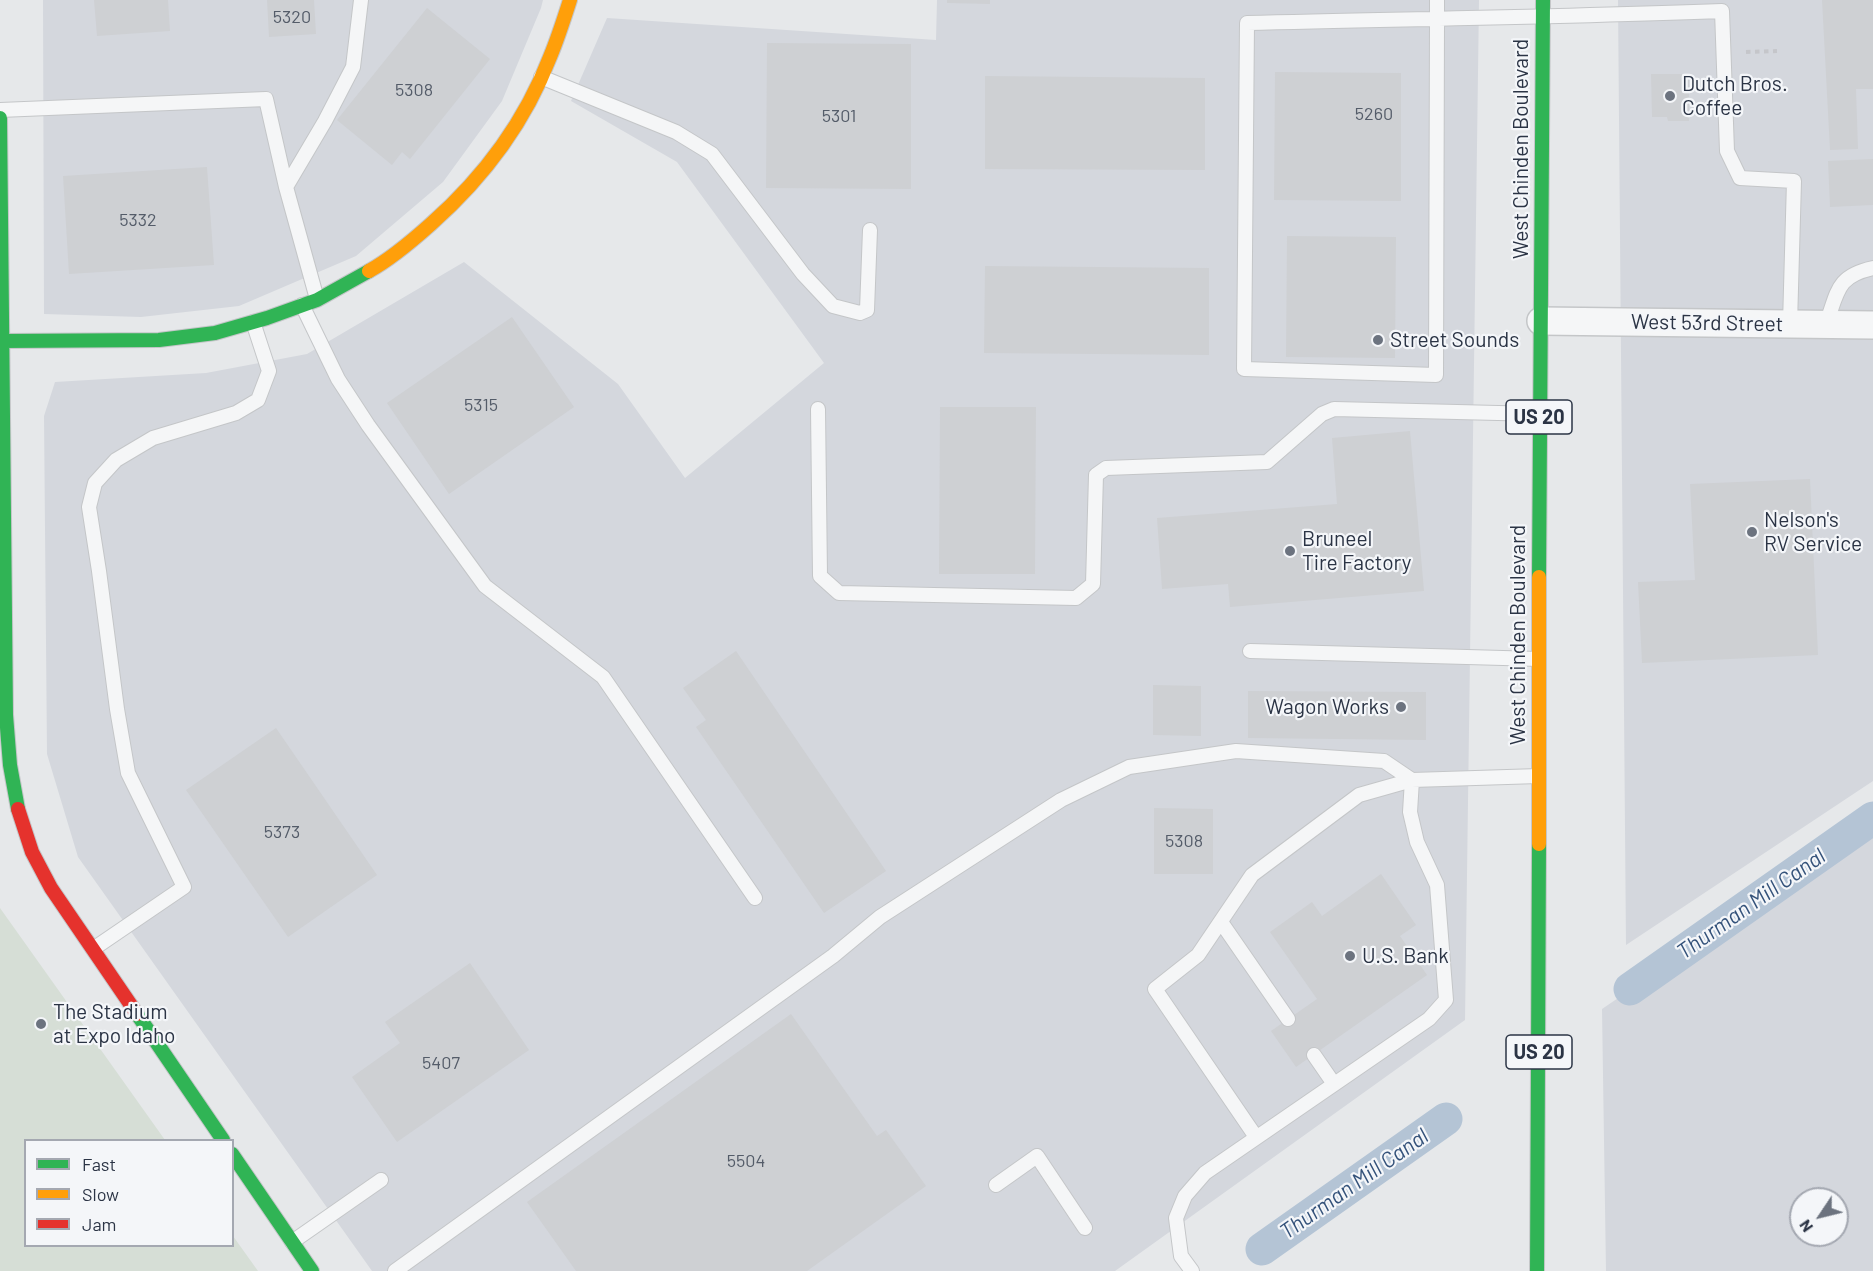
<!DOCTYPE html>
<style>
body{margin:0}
#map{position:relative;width:1873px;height:1271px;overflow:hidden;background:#e6e8ea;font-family:Barlow,sans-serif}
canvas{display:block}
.legend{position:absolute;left:24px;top:1139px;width:210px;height:108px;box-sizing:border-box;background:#f4f6f9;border:2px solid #a4a8b1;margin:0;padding:8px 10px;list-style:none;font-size:18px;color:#2b3445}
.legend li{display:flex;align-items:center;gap:12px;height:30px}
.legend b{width:30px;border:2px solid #a4a8b1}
.north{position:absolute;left:1789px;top:1187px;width:60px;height:60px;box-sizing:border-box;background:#f4f6f9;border:2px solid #a4a8b1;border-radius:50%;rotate:235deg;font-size:16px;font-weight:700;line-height:24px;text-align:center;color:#2b3445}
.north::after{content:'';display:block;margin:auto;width:21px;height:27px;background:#6c737f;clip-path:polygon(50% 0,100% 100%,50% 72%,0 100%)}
</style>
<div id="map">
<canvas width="1873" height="1271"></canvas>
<ul class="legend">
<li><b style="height:8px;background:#30b455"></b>Fast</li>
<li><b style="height:8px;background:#ff9f0a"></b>Slow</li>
<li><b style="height:8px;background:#e5322d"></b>Jam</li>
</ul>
<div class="north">N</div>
</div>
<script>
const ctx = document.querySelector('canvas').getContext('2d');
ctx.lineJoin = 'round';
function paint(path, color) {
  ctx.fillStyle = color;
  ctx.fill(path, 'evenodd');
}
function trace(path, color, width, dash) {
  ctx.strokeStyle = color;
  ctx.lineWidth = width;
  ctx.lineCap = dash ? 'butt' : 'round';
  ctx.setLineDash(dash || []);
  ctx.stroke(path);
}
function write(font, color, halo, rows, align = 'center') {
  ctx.font = font + ' Barlow,sans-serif';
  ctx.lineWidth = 4.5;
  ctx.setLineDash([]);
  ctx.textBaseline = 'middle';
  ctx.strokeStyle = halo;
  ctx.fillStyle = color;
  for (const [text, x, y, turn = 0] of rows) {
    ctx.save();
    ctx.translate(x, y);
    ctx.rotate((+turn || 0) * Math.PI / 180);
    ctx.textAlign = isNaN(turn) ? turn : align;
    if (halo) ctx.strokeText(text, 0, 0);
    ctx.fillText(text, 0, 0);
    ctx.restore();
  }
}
const built = new Path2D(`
 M 43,0 L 543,0 L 541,8 L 502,101 L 443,182 L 356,256 L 239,306 L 141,317 L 44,314 Z
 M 937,0 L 1479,0 L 1465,1020 L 1115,1271 L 372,1271 L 78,857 L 47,754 L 44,416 L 55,382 L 206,373 L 307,354 L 464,262 L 618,384 L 685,478 L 824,363 L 677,162 L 571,101 L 607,18 L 936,40 Z
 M 1618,0 L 1873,0 L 1873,781 L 1626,945 Z
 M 1873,825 L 1873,1271 L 1606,1271 L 1602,1009 ZM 1801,1199 L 1837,1199 L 1837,1235 L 1801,1235 Z`);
const green = new Path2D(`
 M 0,908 L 165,1140 L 26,1140 L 26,1246 L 232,1246 L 233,1236 L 258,1271 L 0,1271 Z`);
const canal = new Path2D(`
 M 1630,989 L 1873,818
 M 1262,1249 L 1446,1119`);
const building = new Path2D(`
 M 94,0 L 168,0 L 170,31 L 97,36 Z
 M 267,0 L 314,0 L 316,34 L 269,37 Z
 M 947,0 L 990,0 L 990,4 L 947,3 Z
 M 1822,0 L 1873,0 L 1873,89 L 1856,89 L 1858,149 L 1830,150 Z
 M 427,8 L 490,59 L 410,159 L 402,152 L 392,165 L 337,120 Z
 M 767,43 L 911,44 L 911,189 L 766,188 Z
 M 1275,72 L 1401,73 L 1401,201 L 1274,200 Z
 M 1651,74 L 1689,74 L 1689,121 L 1668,121 L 1667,117 L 1652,117 Z
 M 985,76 L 1205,78 L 1205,170 L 985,169 Z
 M 1873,159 L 1873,205 L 1830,207 L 1828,161 Z
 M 207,167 L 214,265 L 69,274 L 63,176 Z
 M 1287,236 L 1396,237 L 1395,358 L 1286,357 Z
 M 985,266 L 1209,268 L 1209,355 L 984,353 Z
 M 512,317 L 574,407 L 449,494 L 387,403 Z
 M 940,407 L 1036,407 L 1035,574 L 939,574 Z
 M 1410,431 L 1424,591 L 1230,607 L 1228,584 L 1162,589 L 1157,518 L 1337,504 L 1332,438 Z
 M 1810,479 L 1818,655 L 1642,663 L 1638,582 L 1695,580 L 1690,484 Z
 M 736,651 L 886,871 L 824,913 L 696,727 L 706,720 L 683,688 Z
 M 1153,685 L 1201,686 L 1201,736 L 1153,735 Z
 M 1248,691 L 1426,692 L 1426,740 L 1248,738 Z
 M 276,728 L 377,875 L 288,937 L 186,790 Z
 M 1154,808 L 1213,809 L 1213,874 L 1154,874 Z
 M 1381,874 L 1416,925 L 1400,936 L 1427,975 L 1296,1067 L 1271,1031 L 1317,999 L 1270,932 L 1312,902 L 1322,916 Z
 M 470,963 L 529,1050 L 397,1142 L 352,1077 L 400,1043 L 385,1022 Z
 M 791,1014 L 877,1136 L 886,1130 L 926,1186 L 807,1271 L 576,1271 L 527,1202 Z`);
const path = new Path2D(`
 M 1746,52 L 1777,51`);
const lane = new Path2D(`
 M 1437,0 L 1437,19 L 1436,375 L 1244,369 L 1247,23 C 1406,19 1564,17 1722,11 L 1727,151 L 1740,178 L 1794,181 L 1790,324
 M 541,77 L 676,132 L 712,154 L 803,274 L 833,306 L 860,313 L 867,310 L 870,230
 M 0,110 L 266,99 L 286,187 L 317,299
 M 286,187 L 325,121 L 353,67 L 361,0
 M 302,305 L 338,379 L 368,425 L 485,586 L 603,677 L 755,898
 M 1826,324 C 1838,292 1836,276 1873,268
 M 818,409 L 820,576 L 839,593 L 1076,598 L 1093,584 L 1096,475 L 1106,468 L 1267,462 L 1322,414 L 1334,409 L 1539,414
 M 1250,651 L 1539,659
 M 1221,922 L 1288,1019
 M 93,949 L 184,887 L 128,773 L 117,709 L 99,571 L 89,507 L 95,483 L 116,460 L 153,438 L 236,413 L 258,400 L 269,371 L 253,322
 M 1314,1055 L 1334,1084
 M 1256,1137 L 1155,989 L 1198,955 L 1252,875 L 1359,795 L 1412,780
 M 996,1185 L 1037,1156 L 1085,1228
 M 292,1242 L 381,1180
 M 395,1271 L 833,956 L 880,917 L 1061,800 L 1129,767 L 1236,751 L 1384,761 L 1412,780
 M 1192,1271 L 1181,1256 L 1176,1218 L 1185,1196 L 1205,1173 L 1429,1019 L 1446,1000 L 1437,885 L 1417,842 L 1410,812 L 1412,780 L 1539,776`);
const street = new Path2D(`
 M 1541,321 L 1873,325`);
const fast = new Path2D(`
 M 0,118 L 6,715 L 10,765 L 18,809
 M 2,341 L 159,340 L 215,333 L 267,318 L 317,300 L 369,271
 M 1539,577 L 1543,0
 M 137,1014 L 223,1140
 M 232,1154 L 312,1271
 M 1537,1271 L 1539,844`);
const slow = new Path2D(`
 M 369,271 C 391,259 412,241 431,224 C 483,178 525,122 550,57 C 558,38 564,19 570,0
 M 1539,577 L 1539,844`);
const jam = new Path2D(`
 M 18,809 L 32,852 L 51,888 L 137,1014`);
const markers = [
 [1670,96,6,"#6c737f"],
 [1378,340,6,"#6c737f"],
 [1752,532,6,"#6c737f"],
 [1290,551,6,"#6c737f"],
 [1401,707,6,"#6c737f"],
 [1350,956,6,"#6c737f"],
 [41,1024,6,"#6c737f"]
];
const numberNames = [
 ["5320",292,17],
 ["5308",414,90],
 ["5260",1374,114],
 ["5301",839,116],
 ["5332",138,220],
 ["5315",481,405],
 ["5373",282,832],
 ["5308",1184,841],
 ["5407",441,1063],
 ["5504",746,1161]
];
const shields = [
 [1539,417,66],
 [1539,1052,66]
];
const shieldNames = [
 ["US 20",1539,417],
 ["US 20",1539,1052]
];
const poiNames = [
 ["Dutch Bros.",1682,84],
 ["Coffee",1682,108],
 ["Street Sounds",1390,340],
 ["Nelson's",1764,520],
 ["RV Service",1764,544],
 ["Bruneel",1302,539],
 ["Tire Factory",1302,563],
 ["Wagon Works",1389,707,"right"],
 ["U.S. Bank",1362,956],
 ["The Stadium",53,1012],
 ["at Expo Idaho",53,1036]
];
const streetNames = [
 ["West Chinden Boulevard",1521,149,-90],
 ["West 53rd Street",1707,323,1],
 ["West Chinden Boulevard",1518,635,-90]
];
const waterNames = [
 ["Thurman Mill Canal",1751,904,-35],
 ["Thurman Mill Canal",1354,1184,-35]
];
paint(built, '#d4d7dd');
paint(green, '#d6ded6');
trace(canal, '#b4c4d5', 33);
paint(building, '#ced0d3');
trace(lane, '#c4c6c8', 16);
trace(street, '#c4c6c8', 30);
trace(fast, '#c4c6c8', 16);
trace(slow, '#c4c6c8', 16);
trace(jam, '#c4c6c8', 16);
trace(path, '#c5c6ca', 4, [4.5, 4.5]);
trace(lane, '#f5f6f7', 14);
trace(street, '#f5f6f7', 27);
trace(fast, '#30b455', 14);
trace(slow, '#ff9f0a', 14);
trace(jam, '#e5322d', 14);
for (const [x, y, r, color] of markers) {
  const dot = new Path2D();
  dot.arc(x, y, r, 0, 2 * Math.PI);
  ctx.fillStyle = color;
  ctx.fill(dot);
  trace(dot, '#f4f6f9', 2);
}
write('18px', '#545c69', null, numberNames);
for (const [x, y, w] of shields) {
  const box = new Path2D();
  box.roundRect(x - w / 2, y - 17, w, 34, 4.5);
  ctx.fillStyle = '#f4f6f9';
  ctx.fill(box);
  trace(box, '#2b3445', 1.5);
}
write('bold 20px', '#2b3445', null, shieldNames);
write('21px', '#2b3445', '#f4f6f9', poiNames, 'left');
write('21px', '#2b3445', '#f4f6f9', streetNames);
write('italic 22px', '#34527a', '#f4f6f9', waterNames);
</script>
